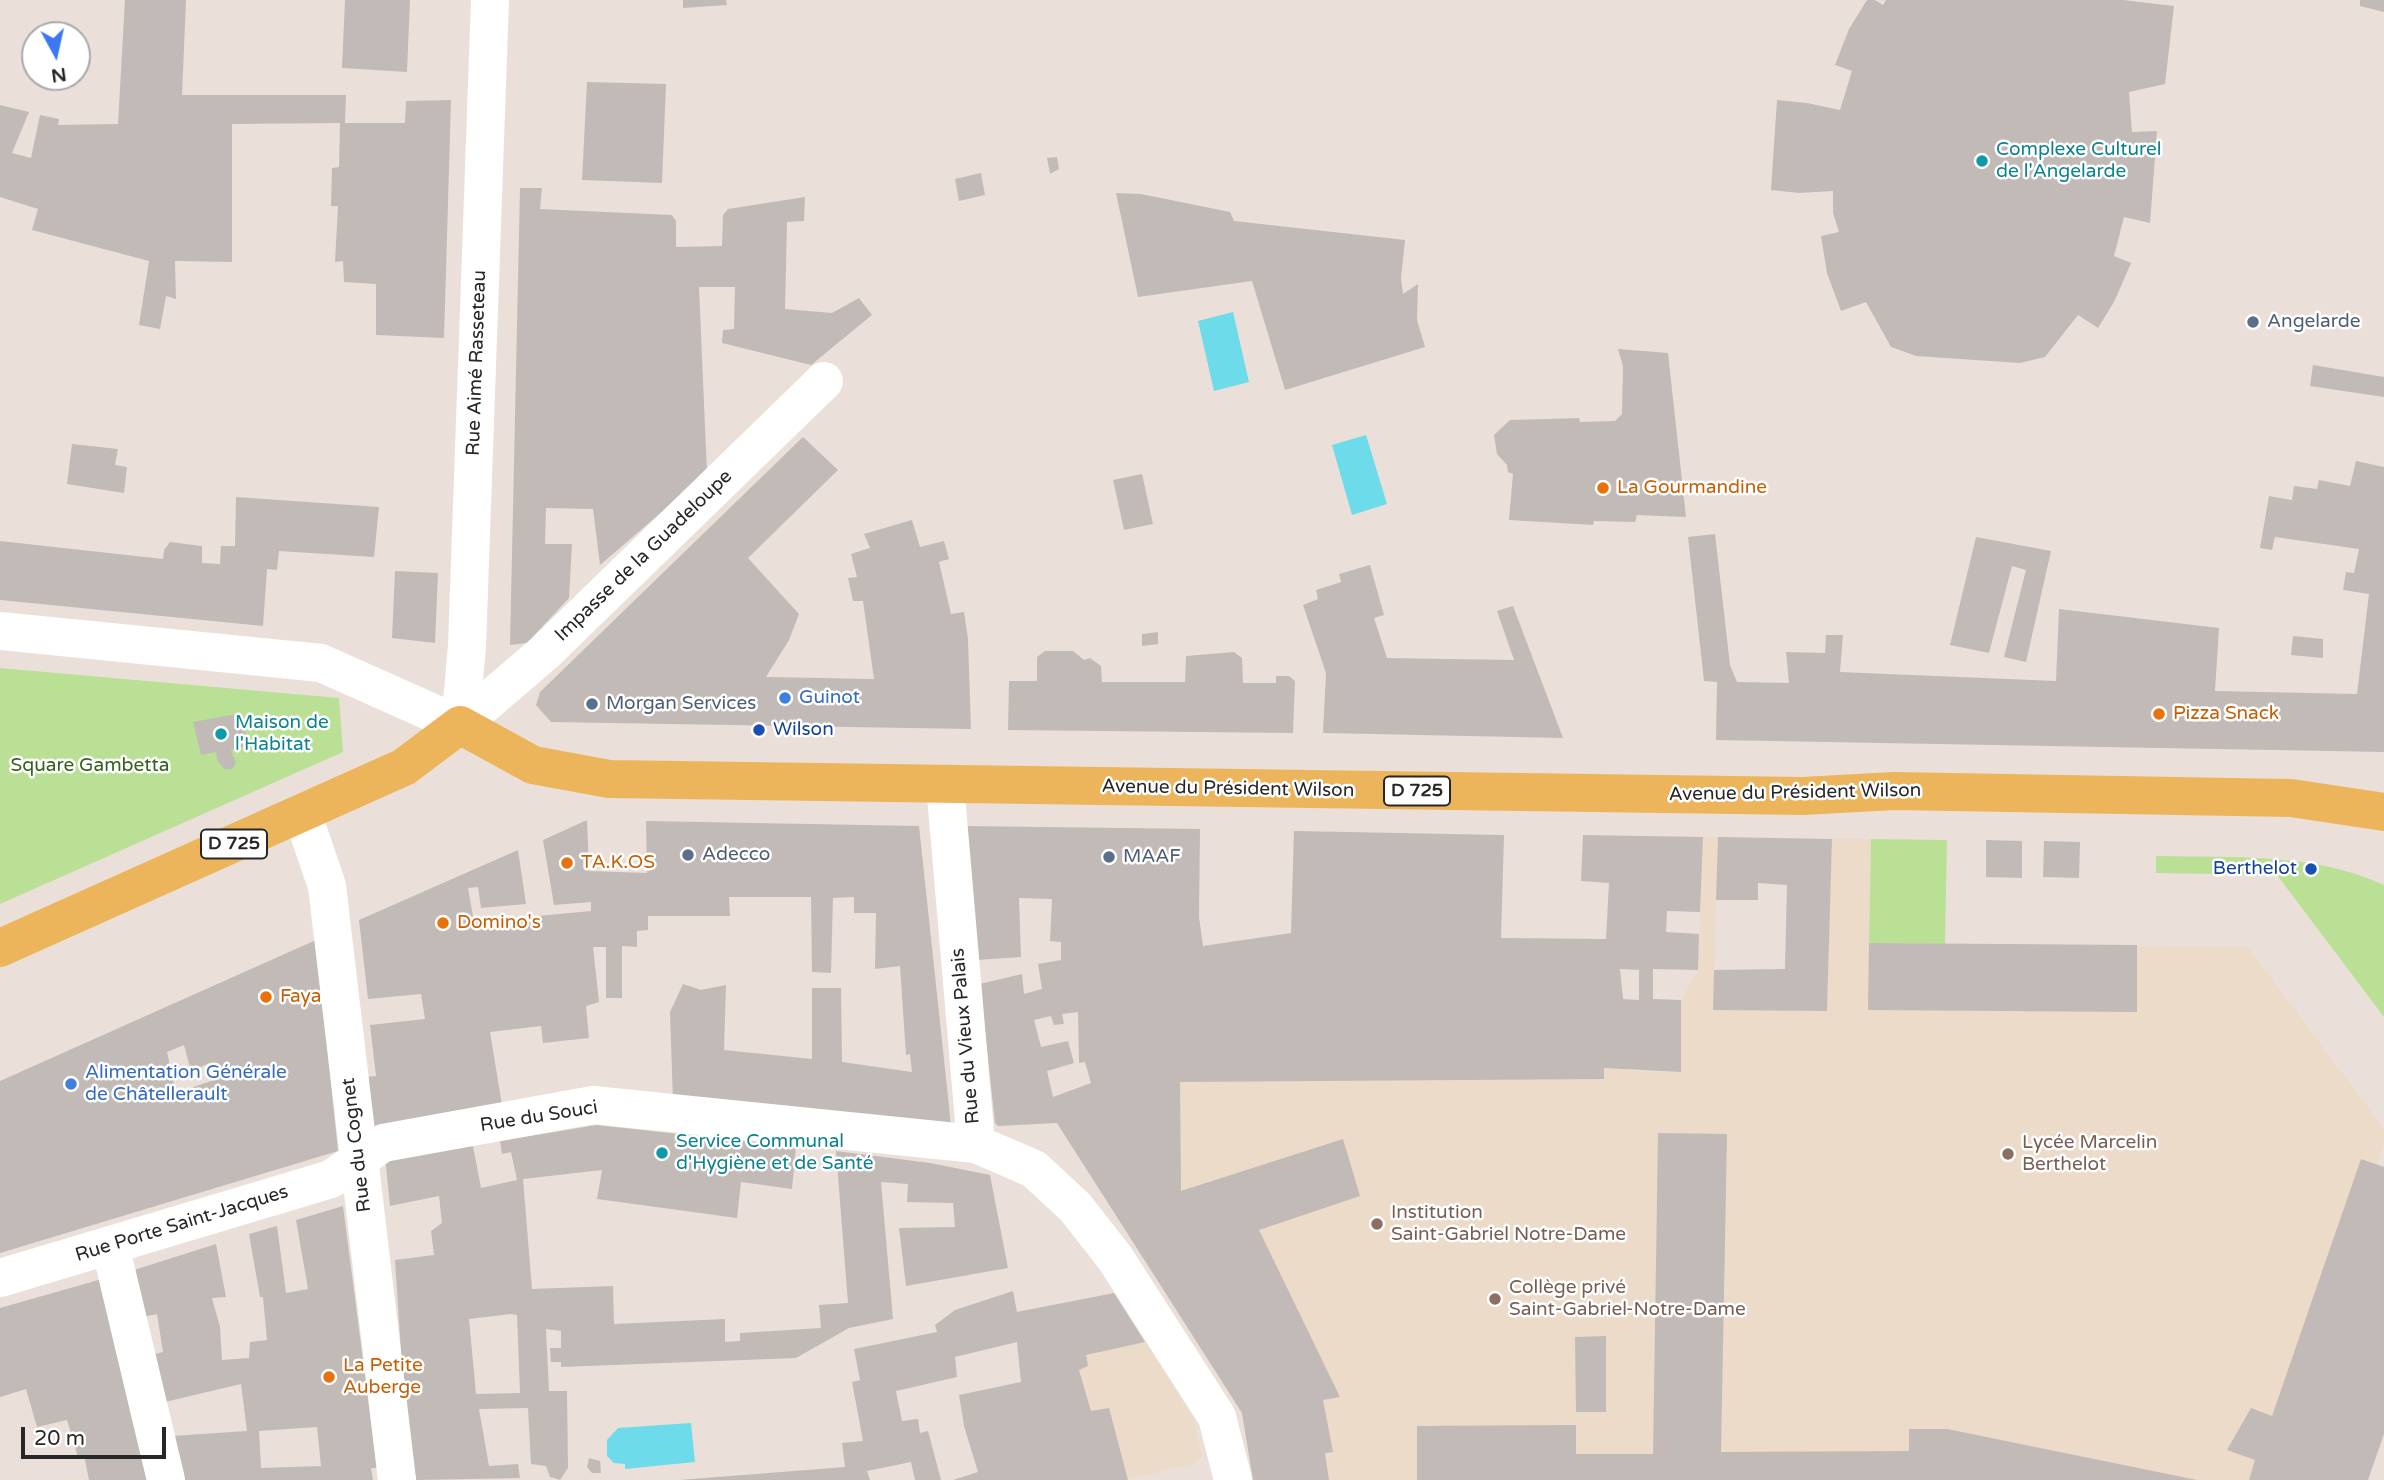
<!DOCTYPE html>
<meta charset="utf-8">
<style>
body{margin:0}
#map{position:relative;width:2384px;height:1480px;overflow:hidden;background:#eae0d9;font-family:"Varela Round",sans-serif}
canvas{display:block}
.north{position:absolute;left:21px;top:21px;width:70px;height:70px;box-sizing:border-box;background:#fff;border:2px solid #a9a9a9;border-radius:50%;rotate:172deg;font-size:19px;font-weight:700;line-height:28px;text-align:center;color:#272727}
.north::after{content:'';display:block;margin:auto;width:24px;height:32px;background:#3b79f4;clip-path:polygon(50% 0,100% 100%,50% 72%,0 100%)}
.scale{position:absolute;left:21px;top:1427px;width:145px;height:32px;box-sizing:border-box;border:4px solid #272727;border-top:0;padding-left:9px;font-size:21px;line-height:24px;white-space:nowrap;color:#272727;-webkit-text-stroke:5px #fff;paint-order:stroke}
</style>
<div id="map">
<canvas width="2384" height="1480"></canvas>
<div class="north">N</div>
<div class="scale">20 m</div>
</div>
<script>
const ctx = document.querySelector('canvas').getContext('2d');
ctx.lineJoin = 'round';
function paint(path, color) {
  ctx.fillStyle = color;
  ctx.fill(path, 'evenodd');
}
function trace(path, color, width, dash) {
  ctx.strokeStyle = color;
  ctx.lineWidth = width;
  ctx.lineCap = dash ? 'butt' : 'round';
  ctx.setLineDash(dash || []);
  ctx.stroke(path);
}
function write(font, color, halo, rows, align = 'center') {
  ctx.font = font + ' "Varela Round",sans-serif';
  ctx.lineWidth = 5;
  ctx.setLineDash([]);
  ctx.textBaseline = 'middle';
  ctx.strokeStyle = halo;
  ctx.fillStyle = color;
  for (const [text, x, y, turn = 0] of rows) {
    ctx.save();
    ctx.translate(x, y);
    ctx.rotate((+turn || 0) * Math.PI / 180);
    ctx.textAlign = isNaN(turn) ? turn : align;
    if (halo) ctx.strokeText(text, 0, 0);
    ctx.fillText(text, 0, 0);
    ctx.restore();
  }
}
const education = new Path2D(`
 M 1703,837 L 1718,837 L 1713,1009 L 1827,1011 L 1832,839 L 1871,839 L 1869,943 L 2248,947 L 2384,1129 L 2384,1144 L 2377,1164 L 2384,1167 L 2368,1480 L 1253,1480 L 1242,1412 L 1059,1127 L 1100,1113 L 1085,1062 L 1079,1063 L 1078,1012 L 1203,946 L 1247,939 L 1248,941 L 1458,937 L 1606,939 L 1620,969 L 1630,1071 L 1680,1072 L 1681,1000 L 1698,970 Z
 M 1073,1302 L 1084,1355 L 1145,1342 L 1193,1418 L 1202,1456 L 1195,1463 L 1127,1480 L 1014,1312 Z`);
const green = new Path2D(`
 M 0,668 L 339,698 L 343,752 L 0,904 Z
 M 1871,839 L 1947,840 L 1945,944 L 1869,943 Z
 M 2156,856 C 2234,858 2312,852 2384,885 L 2384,1017 L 2277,875 L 2156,873 Z`);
const water = new Path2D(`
 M 1233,312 L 1249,382 L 1214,391 L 1198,321 Z
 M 1366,435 L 1387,504 L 1352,515 L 1332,445 Z
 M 691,1423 L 695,1462 L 625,1469 L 625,1464 L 614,1463 L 607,1456 L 607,1440 L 618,1428 Z`);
const building = new Path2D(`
 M 125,0 L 186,0 L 182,95 L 346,95 L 345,123 L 405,123 L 406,101 L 451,100 L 444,338 L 376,335 L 376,284 L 344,282 L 343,261 L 335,262 L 338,206 L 331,206 L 332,168 L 339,167 L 340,123 L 232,124 L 232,262 L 175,261 L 176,299 L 166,296 L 160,329 L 139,325 L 149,261 L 32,230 L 38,209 L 0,197 L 0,105 L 29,112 L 12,153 L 31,158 L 40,115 L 59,119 L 58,125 L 118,124 Z
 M 345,0 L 410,0 L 407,72 L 342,68 Z
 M 683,0 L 726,0 L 727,5 L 683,8 Z
 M 1867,0 L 1875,0 L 1883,5 L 1886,0 L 2123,0 L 2174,6 L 2165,84 L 2129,92 L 2132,132 L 2157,131 L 2150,223 L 2124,217 L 2114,256 L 2131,263 L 2114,302 L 2098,328 L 2078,315 L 2045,357 L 2020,363 L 1916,356 L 1891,347 L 1866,302 L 1841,311 L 1827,273 L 1821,236 L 1839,232 L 1833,213 L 1833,191 L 1799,193 L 1771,190 L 1777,100 L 1807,103 L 1840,110 L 1852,71 L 1835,65 L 1849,29 Z
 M 2360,0 L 2384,0 L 2384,12 L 2360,6 Z
 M 587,82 L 666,84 L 662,183 L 582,180 Z
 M 1057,157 L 1059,169 L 1050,174 L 1047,158 Z
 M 981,173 L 985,195 L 959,201 L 955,179 Z
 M 520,188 L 542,188 L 540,209 L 672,215 L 676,221 L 676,247 L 722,246 L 723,215 L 728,209 L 805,197 L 804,221 L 787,222 L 785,309 L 832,313 L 859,298 L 872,315 L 811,365 L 722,343 L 723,330 L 734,329 L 735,287 L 699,287 L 707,473 L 600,565 L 593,509 L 546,508 L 545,544 L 572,544 L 569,598 L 527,643 L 510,645 Z
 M 1116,193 L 1141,194 L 1230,212 L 1234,221 L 1405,240 L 1401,278 L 1403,294 L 1418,284 L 1417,320 L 1425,347 L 1285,390 L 1252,281 L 1138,297 Z
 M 1618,349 L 1668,353 L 1686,517 L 1637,515 L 1635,522 L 1594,521 L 1593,525 L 1509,520 L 1513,474 L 1508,472 L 1507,465 L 1497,454 L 1494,435 L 1510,420 L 1579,418 L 1580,422 L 1615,421 L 1622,414 L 1623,366 Z
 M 2313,365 L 2384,377 L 2384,397 L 2310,386 Z
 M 803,437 L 838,470 L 748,558 L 799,614 L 789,640 L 766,677 L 874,679 L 863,601 L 853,601 L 848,578 L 857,577 L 851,554 L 870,548 L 864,534 L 912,520 L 920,547 L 944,541 L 949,559 L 939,562 L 951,614 L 964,612 L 968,639 L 971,729 L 551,722 L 536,705 L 540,692 Z
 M 72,444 L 118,449 L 115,465 L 127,467 L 124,493 L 67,484 Z
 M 2356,461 L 2384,467 L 2384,752 L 1716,740 L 1717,682 L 1704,681 L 1688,537 L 1715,534 L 1730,665 L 1737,682 L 1789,683 L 1786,652 L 1825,653 L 1826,635 L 1843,635 L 1840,672 L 2056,681 L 2059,609 L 2219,628 L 2215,691 L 2357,694 L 2369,594 L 2343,590 L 2346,572 L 2354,573 L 2359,549 L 2275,537 L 2272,550 L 2260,548 L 2269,496 L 2292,500 L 2294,486 L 2317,489 L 2319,480 L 2350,486 Z
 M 1142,474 L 1153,524 L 1124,530 L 1113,480 Z
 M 236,497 L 379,507 L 374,557 L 279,551 L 277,570 L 267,569 L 263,626 L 0,600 L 0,541 L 163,559 L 164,550 L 170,542 L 202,546 L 202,563 L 220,564 L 221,546 L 235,546 Z
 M 1976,537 L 2051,551 L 2026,662 L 2004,657 L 2026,570 L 2012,566 L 1989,653 L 1950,645 Z
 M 1370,565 L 1384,615 L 1374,618 L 1387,658 L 1514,660 L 1497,611 L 1513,606 L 1563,738 L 1323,733 L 1326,673 L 1303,605 L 1318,599 L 1316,590 L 1341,582 L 1339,574 Z
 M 395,571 L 438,573 L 435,643 L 392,638 Z
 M 1158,632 L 1158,644 L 1142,646 L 1142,634 Z
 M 2293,636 L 2323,639 L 2323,658 L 2291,655 Z
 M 1045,651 L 1073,651 L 1084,660 L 1090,658 L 1101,666 L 1102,682 L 1185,682 L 1186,656 L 1234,652 L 1242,658 L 1243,683 L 1276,683 L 1276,676 L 1289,676 L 1295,681 L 1293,733 L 1008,730 L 1009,681 L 1037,681 L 1037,657 Z
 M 242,713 L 248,745 L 231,750 L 236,763 L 232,769 L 224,769 L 217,760 L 216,752 L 201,755 L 193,722 Z
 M 587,820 L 589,871 L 647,873 L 646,821 L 919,826 L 951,1125 L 673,1102 L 670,1012 L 683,984 L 701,990 L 726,985 L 724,1050 L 812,1059 L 812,988 L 841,988 L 842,1062 L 912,1072 L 910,1054 L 906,1055 L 900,966 L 875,969 L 876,913 L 854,913 L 854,897 L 833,898 L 831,973 L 812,972 L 811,897 L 729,897 L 730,916 L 648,916 L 648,930 L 637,931 L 637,947 L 622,946 L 622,998 L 606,998 L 606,947 L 593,947 L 599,1002 L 586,1006 L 589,1038 L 543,1043 L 541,1026 L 490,1032 L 502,1105 L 371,1127 L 365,1077 L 376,1076 L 370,1025 L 425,1019 L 421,994 L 368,999 L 359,920 L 518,850 L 526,904 L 481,908 L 478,887 L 468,888 L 474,922 L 591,911 L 591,902 L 554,905 L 543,840 Z
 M 966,826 L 1200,829 L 1199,917 L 1203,946 L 1291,933 L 1294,831 L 1504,835 L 1501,938 L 1606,939 L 1609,883 L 1581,881 L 1583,835 L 1703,837 L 1700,912 L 1667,911 L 1666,932 L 1699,934 L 1698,970 L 1653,969 L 1653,999 L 1681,1000 L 1681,1072 L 1604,1068 L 1604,1079 L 1180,1082 L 1181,1191 L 1343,1139 L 1360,1196 L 1259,1230 L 1340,1397 L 1323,1400 L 1333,1452 L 1325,1453 L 1329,1480 L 1253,1480 L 1242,1413 L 1057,1123 L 998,1126 L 995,1123 L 980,984 L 1022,974 L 1024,994 L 1042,989 L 1038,964 L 1061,960 L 1061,942 L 1050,941 L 1052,899 L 1019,898 L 1021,957 L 977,960 ZM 1620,969 L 1639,970 L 1639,1000 L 1623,999 ZM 1078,1012 L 1079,1063 L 1085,1062 L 1091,1083 L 1053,1097 L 1047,1071 L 1074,1063 L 1068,1041 L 1041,1047 L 1034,1020 L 1051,1016 L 1054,1025 L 1064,1024 L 1062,1014 Z
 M 1718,837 L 1832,839 L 1827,1011 L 1713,1010 L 1714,970 L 1785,969 L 1787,885 L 1758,883 L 1758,900 L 1716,900 Z
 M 1986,840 L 2022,841 L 2022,878 L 1986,877 Z
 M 2044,841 L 2080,842 L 2079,878 L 2043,877 Z
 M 316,940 L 338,1151 L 0,1253 L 0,1081 ZM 184,1045 L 191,1071 L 210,1063 L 217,1079 L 176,1093 L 167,1052 Z
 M 1869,943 L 2137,945 L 2137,1012 L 1868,1010 Z
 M 597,1125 L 796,1147 L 792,1189 L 741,1182 L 737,1218 L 597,1199 L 602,1170 L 523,1179 L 532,1289 L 613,1286 L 614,1324 L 725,1319 L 725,1342 L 740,1341 L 740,1333 L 821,1328 L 819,1305 L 848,1303 L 836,1151 L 930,1163 L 990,1175 L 1008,1268 L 906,1286 L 899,1228 L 955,1227 L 953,1203 L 907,1202 L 908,1184 L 881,1182 L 893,1319 L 849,1328 L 796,1358 L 561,1367 L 561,1362 L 551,1362 L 550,1348 L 561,1348 L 561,1331 L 546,1329 L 549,1391 L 567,1391 L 568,1468 L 560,1480 L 550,1477 L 546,1466 L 531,1464 L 528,1408 L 479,1409 L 489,1466 L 518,1464 L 520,1478 L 416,1480 L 416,1475 L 409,1473 L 395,1260 L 434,1255 L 431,1231 L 442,1223 L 439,1196 L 390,1206 L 385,1156 L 473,1146 L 481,1188 L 517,1180 L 511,1152 L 502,1154 L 500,1141 ZM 511,1314 L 517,1315 L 520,1393 L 476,1394 L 469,1319 Z
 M 1658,1133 L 1727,1134 L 1721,1452 L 1909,1451 L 1909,1429 L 1947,1429 L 2197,1480 L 1417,1480 L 1417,1426 L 1576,1425 L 1576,1454 L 1653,1454 Z
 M 2361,1159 L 2384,1167 L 2384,1434 L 2368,1480 L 2249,1480 L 2255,1460 L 2227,1450 L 2251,1408 L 2272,1416 Z
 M 343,1206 L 377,1468 L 371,1468 L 373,1480 L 180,1480 L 172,1436 L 247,1431 L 241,1384 L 165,1402 L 151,1355 L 163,1352 L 157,1314 L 144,1317 L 134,1270 L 216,1244 L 226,1297 L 212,1298 L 220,1327 L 222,1360 L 249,1358 L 250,1342 L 267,1340 L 263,1297 L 260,1297 L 249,1234 L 277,1226 L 286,1293 L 308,1289 L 296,1220 ZM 317,1427 L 321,1466 L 261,1468 L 259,1431 Z
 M 109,1277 L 154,1480 L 89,1480 L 84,1455 L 78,1457 L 67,1420 L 37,1427 L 26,1389 L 0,1397 L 0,1308 Z
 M 1013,1291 L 1017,1312 L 1114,1293 L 1145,1342 L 1086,1355 L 1088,1366 L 1079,1370 L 1091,1411 L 1109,1408 L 1128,1480 L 953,1480 L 978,1472 L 964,1426 L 959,1395 L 1021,1382 L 1017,1342 L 955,1357 L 957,1377 L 896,1391 L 902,1421 L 918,1419 L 920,1433 L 928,1431 L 941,1480 L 915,1480 L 911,1462 L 867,1471 L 870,1480 L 679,1480 L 845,1467 L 842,1443 L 863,1441 L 852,1382 L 860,1380 L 854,1349 L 937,1332 L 935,1325 L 955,1310 Z
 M 1606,1336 L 1606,1412 L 1576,1412 L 1575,1337 Z
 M 589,1458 L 600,1461 L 601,1473 L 592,1473 L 587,1467 Z`);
const minor = new Path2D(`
 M 0,631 L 321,663 L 460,725
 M 460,725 L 467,646 L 490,0
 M 460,725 L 544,653 L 824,381
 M 945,784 L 976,1144
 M 302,813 L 327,886 L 397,1480
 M 110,1245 L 166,1480
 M 0,1278 L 331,1179 L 383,1143 L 593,1105 L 976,1144 L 1034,1169 L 1075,1207 L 1115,1258 L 1217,1417 L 1233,1480`);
const major = new Path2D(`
 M 0,948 L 404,767 L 460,725 L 533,765 L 609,779 L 1803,796 L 1894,791 L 2291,798 L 2384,812`);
const markers = [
 [1982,161,7,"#0f9aa8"],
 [2253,322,7,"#5c6f8a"],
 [1603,488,7,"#e8710a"],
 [785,698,7,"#3f7fe0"],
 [592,704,7,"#5c6f8a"],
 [2159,714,7,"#e8710a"],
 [759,730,7,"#1a4fb4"],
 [221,734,7,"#0f9aa8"],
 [688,855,7,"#5c6f8a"],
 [1109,857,7,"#5c6f8a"],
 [567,863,7,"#e8710a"],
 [2311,869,7,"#1a4fb4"],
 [443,923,7,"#e8710a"],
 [266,997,7,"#e8710a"],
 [71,1084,7,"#3f7fe0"],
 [662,1153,7,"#0f9aa8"],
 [2008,1154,7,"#8d6e63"],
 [1377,1224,7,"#8d6e63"],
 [1495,1299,7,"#8d6e63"],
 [329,1377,7,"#e8710a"]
];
const shields = [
 [1417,791,66],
 [234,844,66]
];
const shieldNames = [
 ["D 725",1417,791],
 ["D 725",234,844]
];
const cultureNames = [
 ["Complexe Culturel",1996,150],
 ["de l'Angelarde",1996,172],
 ["Maison de",235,723],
 ["l'Habitat",235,745],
 ["Service Communal",676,1142],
 ["d'Hygiène et de Santé",676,1164]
];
const serviceNames = [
 ["Angelarde",2267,322],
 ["Morgan Services",606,704],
 ["Adecco",702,855],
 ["MAAF",1123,857]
];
const streetNames = [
 ["Rue Aimé Rasseteau",477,363,-88],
 ["Impasse de la Guadeloupe",644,556,-44],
 ["Avenue du Président Wilson",1228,789,1],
 ["Avenue du Président Wilson",1795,793,-1],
 ["Rue du Vieux Palais",966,1036,-95],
 ["Rue du Souci",539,1117,-9],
 ["Rue du Cognet",357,1145,-97],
 ["Rue Porte Saint-Jacques",182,1224,-17]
];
const foodNames = [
 ["La Gourmandine",1617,488],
 ["Pizza Snack",2173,714],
 ["TA.K.OS",581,863],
 ["Domino's",457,923],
 ["Faya",280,997],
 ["La Petite",343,1366],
 ["Auberge",343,1388]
];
const shopNames = [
 ["Guinot",799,698],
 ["Alimentation Générale",85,1073],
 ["de Châtellerault",85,1095]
];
const transitNames = [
 ["Wilson",773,730],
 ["Berthelot",2297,869,"right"]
];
const parkNames = [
 ["Square Gambetta",90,766]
];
const educationNames = [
 ["Lycée Marcelin",2022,1143],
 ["Berthelot",2022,1165],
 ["Institution",1391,1213],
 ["Saint-Gabriel Notre-Dame",1391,1235],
 ["Collège privé",1509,1288],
 ["Saint-Gabriel-Notre-Dame",1509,1310]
];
paint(education, '#ebdbc8');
paint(green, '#bae096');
paint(water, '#6ddbea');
paint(building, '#c2bab6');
trace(minor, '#fff', 38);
trace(major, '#ecb55c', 38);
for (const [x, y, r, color] of markers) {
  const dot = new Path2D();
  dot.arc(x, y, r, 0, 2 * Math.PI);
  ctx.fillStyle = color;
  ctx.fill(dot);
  trace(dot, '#fff', 2.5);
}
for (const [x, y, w] of shields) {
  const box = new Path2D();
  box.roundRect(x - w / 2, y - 14.5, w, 29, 5);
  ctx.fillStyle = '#fff';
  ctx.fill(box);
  trace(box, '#272727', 2);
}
write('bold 18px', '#272727', null, shieldNames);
write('19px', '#0d838f', '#fff', cultureNames, 'left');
write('19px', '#4e5e75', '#fff', serviceNames, 'left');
write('19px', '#272727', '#fff', streetNames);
write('19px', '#c56008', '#fff', foodNames, 'left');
write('19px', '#366cbe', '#fff', shopNames, 'left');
write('19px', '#164399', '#fff', transitNames, 'left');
write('19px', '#34611b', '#fff', parkNames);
write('19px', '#785e54', '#fff', educationNames, 'left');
</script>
